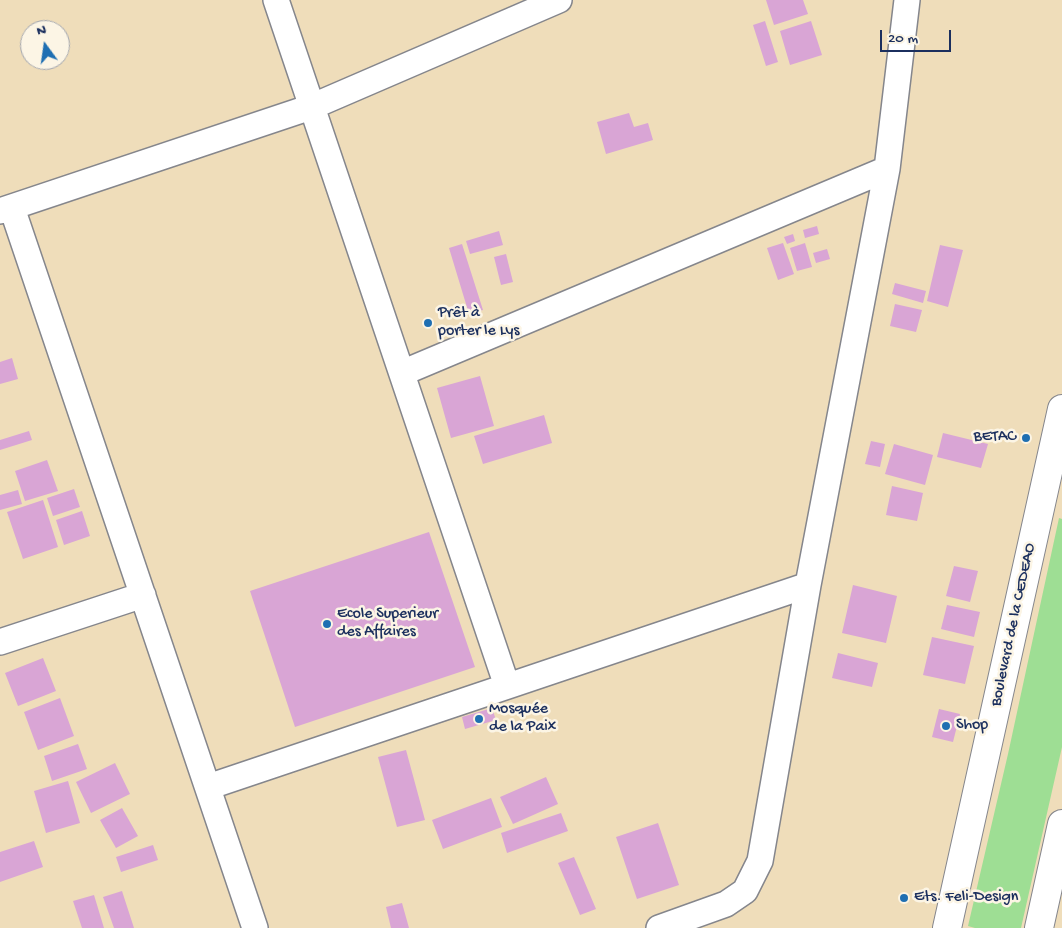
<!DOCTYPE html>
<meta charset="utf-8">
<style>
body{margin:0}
#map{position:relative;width:1062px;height:928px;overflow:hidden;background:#efddba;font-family:"Gochi Hand",sans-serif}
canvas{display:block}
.north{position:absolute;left:20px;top:20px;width:50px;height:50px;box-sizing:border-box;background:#fcf5e5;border:1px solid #a2a6af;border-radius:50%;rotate:346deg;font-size:14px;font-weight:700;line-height:20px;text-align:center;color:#1b2f5e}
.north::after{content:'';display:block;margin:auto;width:18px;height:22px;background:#1f6fb2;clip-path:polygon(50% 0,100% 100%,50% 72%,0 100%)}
.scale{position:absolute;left:880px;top:30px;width:71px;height:22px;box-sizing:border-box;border:2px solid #1b2f5e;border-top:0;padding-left:6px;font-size:15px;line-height:18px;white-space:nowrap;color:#1b2f5e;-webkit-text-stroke:4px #fcf5e5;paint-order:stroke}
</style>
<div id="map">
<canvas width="1062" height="928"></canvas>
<div class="north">N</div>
<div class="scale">20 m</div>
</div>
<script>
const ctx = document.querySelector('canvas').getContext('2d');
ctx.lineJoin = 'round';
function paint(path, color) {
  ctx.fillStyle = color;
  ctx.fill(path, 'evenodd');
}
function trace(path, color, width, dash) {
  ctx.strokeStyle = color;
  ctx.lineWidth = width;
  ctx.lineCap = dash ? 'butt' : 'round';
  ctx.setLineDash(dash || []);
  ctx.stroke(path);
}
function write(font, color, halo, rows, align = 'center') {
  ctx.font = font + ' "Gochi Hand",sans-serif';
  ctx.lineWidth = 5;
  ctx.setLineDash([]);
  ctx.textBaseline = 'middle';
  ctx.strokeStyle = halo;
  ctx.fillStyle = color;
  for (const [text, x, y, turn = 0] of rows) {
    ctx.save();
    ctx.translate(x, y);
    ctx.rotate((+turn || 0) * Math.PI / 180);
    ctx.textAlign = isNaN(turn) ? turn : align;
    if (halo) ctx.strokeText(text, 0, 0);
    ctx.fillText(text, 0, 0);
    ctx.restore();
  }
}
const green = new Path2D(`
 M 1059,518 L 1062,519 L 1062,747 L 1021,928 L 975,928 L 968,926 L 1008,754 Z`);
const building = new Path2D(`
 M 766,0 L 803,0 L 808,14 L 774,25 Z
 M 765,21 L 778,62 L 766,66 L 753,25 Z
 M 811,21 L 822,55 L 790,65 L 780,31 Z
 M 629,113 L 634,127 L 648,123 L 653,140 L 606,154 L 597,122 Z
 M 817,226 L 819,234 L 805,238 L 803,230 Z
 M 499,231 L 503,245 L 470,254 L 466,241 Z
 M 793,234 L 795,241 L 787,244 L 784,237 Z
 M 783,243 L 794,274 L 778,280 L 767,248 Z
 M 805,243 L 812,267 L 797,271 L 790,248 Z
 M 462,244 L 483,310 L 469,314 L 449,248 Z
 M 940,245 L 963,250 L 948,307 L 927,301 Z
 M 827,249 L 830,259 L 816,263 L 813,253 Z
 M 506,254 L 513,282 L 501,285 L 494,257 Z
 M 895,283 L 926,291 L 923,303 L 892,294 Z
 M 895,304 L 922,310 L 916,332 L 890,326 Z
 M 12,358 L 18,379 L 0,384 L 0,362 Z
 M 480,376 L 494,426 L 451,438 L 437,388 Z
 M 544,415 L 552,443 L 483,464 L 474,436 Z
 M 29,431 L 32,440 L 0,450 L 0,440 Z
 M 943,433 L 988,444 L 981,468 L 937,457 Z
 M 871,441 L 885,444 L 880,467 L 865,464 Z
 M 894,444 L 933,455 L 925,485 L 885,474 Z
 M 47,460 L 58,491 L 25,501 L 15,471 Z
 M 892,486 L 923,493 L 917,521 L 886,515 Z
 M 74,489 L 80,507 L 53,516 L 47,498 Z
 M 18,490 L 22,504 L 0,510 L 0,495 Z
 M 43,500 L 58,547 L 23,559 L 7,512 Z
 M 82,511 L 90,536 L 64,545 L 56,520 Z
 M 429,532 L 475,667 L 295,727 L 250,591 Z
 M 954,566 L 978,571 L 970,602 L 946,596 Z
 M 853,585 L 897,596 L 886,643 L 842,633 Z
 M 947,605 L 980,612 L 974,637 L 941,629 Z
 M 932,637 L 974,646 L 965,684 L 923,675 Z
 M 838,653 L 878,663 L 872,687 L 832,678 Z
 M 43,658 L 56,691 L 18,706 L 5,673 Z
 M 60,698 L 74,736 L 38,750 L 24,712 Z
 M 492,708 L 496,720 L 465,729 L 462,717 Z
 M 939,709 L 960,714 L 953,742 L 932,737 Z
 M 78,744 L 87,769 L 52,781 L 44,756 Z
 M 406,750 L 425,820 L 397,827 L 378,757 Z
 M 115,763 L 130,794 L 91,813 L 76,782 Z
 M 546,777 L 558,804 L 513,824 L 500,797 Z
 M 68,781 L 80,823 L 46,833 L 34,791 Z
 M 491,798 L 502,827 L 443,849 L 432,820 Z
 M 122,808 L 138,836 L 116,848 L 100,820 Z
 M 561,813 L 568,831 L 507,853 L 501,833 Z
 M 658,823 L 679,885 L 637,899 L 616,837 Z
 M 34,841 L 43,867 L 0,882 L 0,852 Z
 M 153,845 L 158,860 L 121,872 L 116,857 Z
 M 574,857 L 596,909 L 580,915 L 558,863 Z
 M 122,891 L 134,928 L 114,928 L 103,897 Z
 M 94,895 L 104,928 L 82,928 L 73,901 Z
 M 402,903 L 409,928 L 391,928 L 386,907 Z`);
const minor = new Path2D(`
 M 276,0 L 507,686
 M 12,208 L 255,928
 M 0,211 L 311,107 L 559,0
 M 402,373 L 887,169
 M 0,642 L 143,595
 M 208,787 L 808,585
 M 659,928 L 726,904 L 745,891 L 760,861 L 808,585 L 887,169 L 907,0`);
const major = new Path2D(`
 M 947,928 L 1062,409
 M 1039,928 L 1062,824`);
const markers = [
 [428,323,5,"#1f6fb2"],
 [1026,438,5,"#1f6fb2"],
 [327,624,5,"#1f6fb2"],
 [479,719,5,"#1f6fb2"],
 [946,726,5,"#1f6fb2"],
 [904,898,5,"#1f6fb2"]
];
const poiNames = [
 ["Prêt à",438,314],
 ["porter le Lys",438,332],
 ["BETAC",1016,438,"right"],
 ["Ecole Superieur",337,615],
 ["des Affaires",337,633],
 ["Mosquée",489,710],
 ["de la Paix",489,728],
 ["Shop",956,726],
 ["Ets. Feli-Design",914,898]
];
const streetNames = [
 ["Boulevard de la CEDEAO",1014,625,-78]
];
paint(green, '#9ede94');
paint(building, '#d9a5d5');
trace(minor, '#85868c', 28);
trace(major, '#85868c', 30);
trace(minor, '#fff', 25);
trace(major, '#fff', 28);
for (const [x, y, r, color] of markers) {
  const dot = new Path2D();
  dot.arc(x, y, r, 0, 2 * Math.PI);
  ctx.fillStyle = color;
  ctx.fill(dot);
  trace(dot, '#fcf5e5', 2);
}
write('16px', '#1b2f5e', '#fcf5e5', poiNames, 'left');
write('16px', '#1b2f5e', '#fcf5e5', streetNames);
</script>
